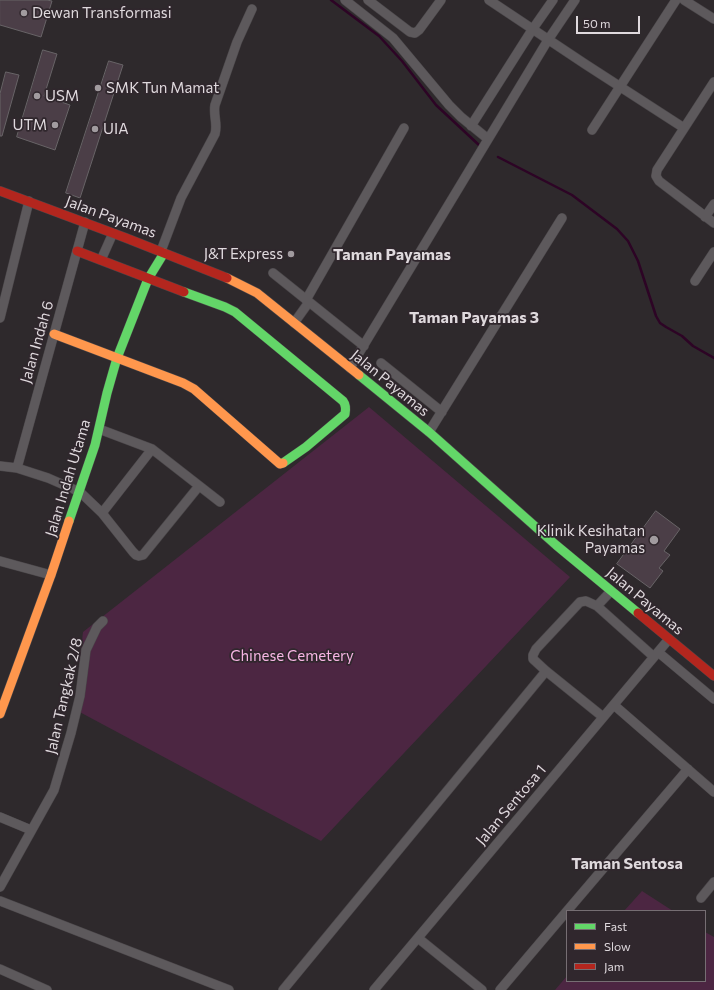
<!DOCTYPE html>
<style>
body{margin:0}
#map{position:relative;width:714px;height:990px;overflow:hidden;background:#2e292c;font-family:Commissioner,sans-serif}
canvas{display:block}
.legend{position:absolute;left:566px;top:910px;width:140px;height:72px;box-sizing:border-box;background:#30272d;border:1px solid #766e73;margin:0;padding:5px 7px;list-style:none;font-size:12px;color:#dfd9dd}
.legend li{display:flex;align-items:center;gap:8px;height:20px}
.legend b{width:20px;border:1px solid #766e73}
.scale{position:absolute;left:576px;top:16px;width:64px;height:18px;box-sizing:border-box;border:2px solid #dfd9dd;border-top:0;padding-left:5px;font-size:12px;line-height:14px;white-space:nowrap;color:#dfd9dd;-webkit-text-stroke:3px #30272d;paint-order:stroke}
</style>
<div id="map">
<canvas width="714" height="990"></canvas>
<ul class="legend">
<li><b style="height:5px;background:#63d668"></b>Fast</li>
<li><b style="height:5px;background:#ff974d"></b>Slow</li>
<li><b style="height:5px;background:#b3261e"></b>Jam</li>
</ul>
<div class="scale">50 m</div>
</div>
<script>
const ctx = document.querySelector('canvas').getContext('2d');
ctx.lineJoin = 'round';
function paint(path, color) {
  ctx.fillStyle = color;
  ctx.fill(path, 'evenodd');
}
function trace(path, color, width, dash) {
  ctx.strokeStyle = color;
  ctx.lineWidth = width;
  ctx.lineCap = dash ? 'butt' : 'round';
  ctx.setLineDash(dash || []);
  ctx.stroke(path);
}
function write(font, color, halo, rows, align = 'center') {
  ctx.font = font + ' Commissioner,sans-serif';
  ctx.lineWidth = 3.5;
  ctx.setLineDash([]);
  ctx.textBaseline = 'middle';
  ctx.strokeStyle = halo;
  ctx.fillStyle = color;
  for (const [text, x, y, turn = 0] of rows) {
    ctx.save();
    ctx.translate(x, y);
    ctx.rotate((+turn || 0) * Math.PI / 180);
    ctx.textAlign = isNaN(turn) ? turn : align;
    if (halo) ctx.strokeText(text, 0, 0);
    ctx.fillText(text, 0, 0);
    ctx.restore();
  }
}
const green = new Path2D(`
 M 369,407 L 570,577 L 321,841 L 74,709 L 83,632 Z
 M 642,891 L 673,911 L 624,911 Z
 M 705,932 L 714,937 L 714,990 L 555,990 L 567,976 L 567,981 L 705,981 Z`);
const stream = new Path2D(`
 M 331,0 L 379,36 L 402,61 L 436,105 L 480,146
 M 498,157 L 572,195 L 617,229 L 628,241 L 638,261 L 656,316 L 660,323 L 666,327 L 682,336 L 693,346 L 714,358`);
const building = new Path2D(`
 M 0,0 L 47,0 L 52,1 L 41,37 L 0,25 Z
 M 43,50 L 57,54 L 44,96 L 70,105 L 55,150 L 17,137 Z
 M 109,61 L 123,65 L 80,198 L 66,193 Z
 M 6,72 L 19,75 L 2,136 L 0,136 L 0,94 Z
 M 656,511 L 680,529 L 664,551 L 670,555 L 659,568 L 663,571 L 650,588 L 617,564 Z`);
const street = new Path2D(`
 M 345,0 L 393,38 L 449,105 L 461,117 L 488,139
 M 368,0 L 410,32 L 415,33 L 419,30 L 441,0
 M 489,0 L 585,64 L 684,128
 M 684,0 L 714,19
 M 714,82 L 657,170 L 656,176 L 659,181 L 714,223
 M 471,126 L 532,30 L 553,0
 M 592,130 L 676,0
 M 705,217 L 714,204
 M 161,251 L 181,198 L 215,134 C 218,124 213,115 215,105 L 237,42 L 252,9
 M 101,260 L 113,233
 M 273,273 L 364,346
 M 695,281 L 714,252
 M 306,300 L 404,128
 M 0,318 L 29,201
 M 294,323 L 309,302
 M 381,363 L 442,412
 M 350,368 L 548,40 L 575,0
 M 99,429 L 152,449 L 220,502
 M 429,432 L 562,218
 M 0,466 L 17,468 L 48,478 L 80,492 L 102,513 L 133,552 L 136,555 L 139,556 L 143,555 L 199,486
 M 17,468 L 85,222
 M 102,513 L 152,449
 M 0,561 L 51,575
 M 611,591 L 597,606 L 654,657
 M 597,606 L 586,601 L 580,602 L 536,649 L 533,655 L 533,659 L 546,671 L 603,717
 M 658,652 L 714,699
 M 614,705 L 714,792
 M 0,817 L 31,830
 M 0,887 L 54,790 L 71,733 L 80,696 L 86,650 L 97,627 L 103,621
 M 701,898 L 714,882
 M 0,901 L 229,990
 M 567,911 L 688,769
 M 418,938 L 482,990
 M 0,969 L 47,990
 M 283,990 L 546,671
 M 374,990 L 669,639
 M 500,990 L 567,911`);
const fast = new Path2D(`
 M 184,292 L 225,307 L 235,312 L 343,401 C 346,405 346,409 345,414 L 306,447 L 283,463
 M 359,375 L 429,432 L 556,545 L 638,613
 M 69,521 L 95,445 L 107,393 L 117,358 L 148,279 L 164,253`);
const slow = new Path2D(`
 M 227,278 L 257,293 L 359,375
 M 54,334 L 183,383 L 194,389 L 280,464 L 283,463
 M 0,714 L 51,575 L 69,521`);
const jam = new Path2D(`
 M 0,191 L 126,238 L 227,278
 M 77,251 L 184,292
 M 638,613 L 714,676`);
const markers = [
 [24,13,4,"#a19b9f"],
 [98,88,4,"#a19b9f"],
 [37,96,4,"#a19b9f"],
 [55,125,4,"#a19b9f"],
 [95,129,4,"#a19b9f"],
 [291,254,4,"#a19b9f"],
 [654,540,5,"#a19b9f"]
];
const poiNames = [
 ["Dewan Transformasi",32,13],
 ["SMK Tun Mamat",106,88],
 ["USM",45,96],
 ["UTM",47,125,"right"],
 ["UIA",103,129],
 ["J&T Express",283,254,"right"],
 ["Klinik Kesihatan",645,531,"right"],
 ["Payamas",645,548,"right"]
];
const streetNames = [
 ["Jalan Payamas",111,217,20],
 ["Jalan Indah 6",37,342,-74],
 ["Jalan Payamas",390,383,39],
 ["Jalan Indah Utama",68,478,-73],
 ["Jalan Payamas",645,601,40],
 ["Jalan Tangkak 2/8",64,696,-77],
 ["Jalan Sentosa 1",511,805,-50]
];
const parkNames = [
 ["Chinese Cemetery",292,656]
];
const neighbourhoodNames = [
 ["Taman Payamas",392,255],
 ["Taman Payamas 3",474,318],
 ["Taman Sentosa",627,864]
];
paint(green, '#4c2642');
trace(stream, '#2d0425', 2.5);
paint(building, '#4b3e47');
trace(building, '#686467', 1);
trace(street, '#4a4649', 10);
trace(fast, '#4a4649', 10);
trace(slow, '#4a4649', 10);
trace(jam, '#4a4649', 10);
trace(street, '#5d595c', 9);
trace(fast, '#63d668', 9);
trace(slow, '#ff974d', 9);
trace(jam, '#b3261e', 9);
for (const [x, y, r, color] of markers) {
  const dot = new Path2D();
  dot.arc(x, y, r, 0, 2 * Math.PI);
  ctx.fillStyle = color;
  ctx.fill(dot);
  trace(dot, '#30272d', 1.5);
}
write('15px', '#dfd9dd', '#30272d', poiNames, 'left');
write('15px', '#dfd9dd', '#30272d', streetNames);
write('15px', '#f6b5e3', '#30272d', parkNames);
write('bold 16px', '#dfd9dd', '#30272d', neighbourhoodNames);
</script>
